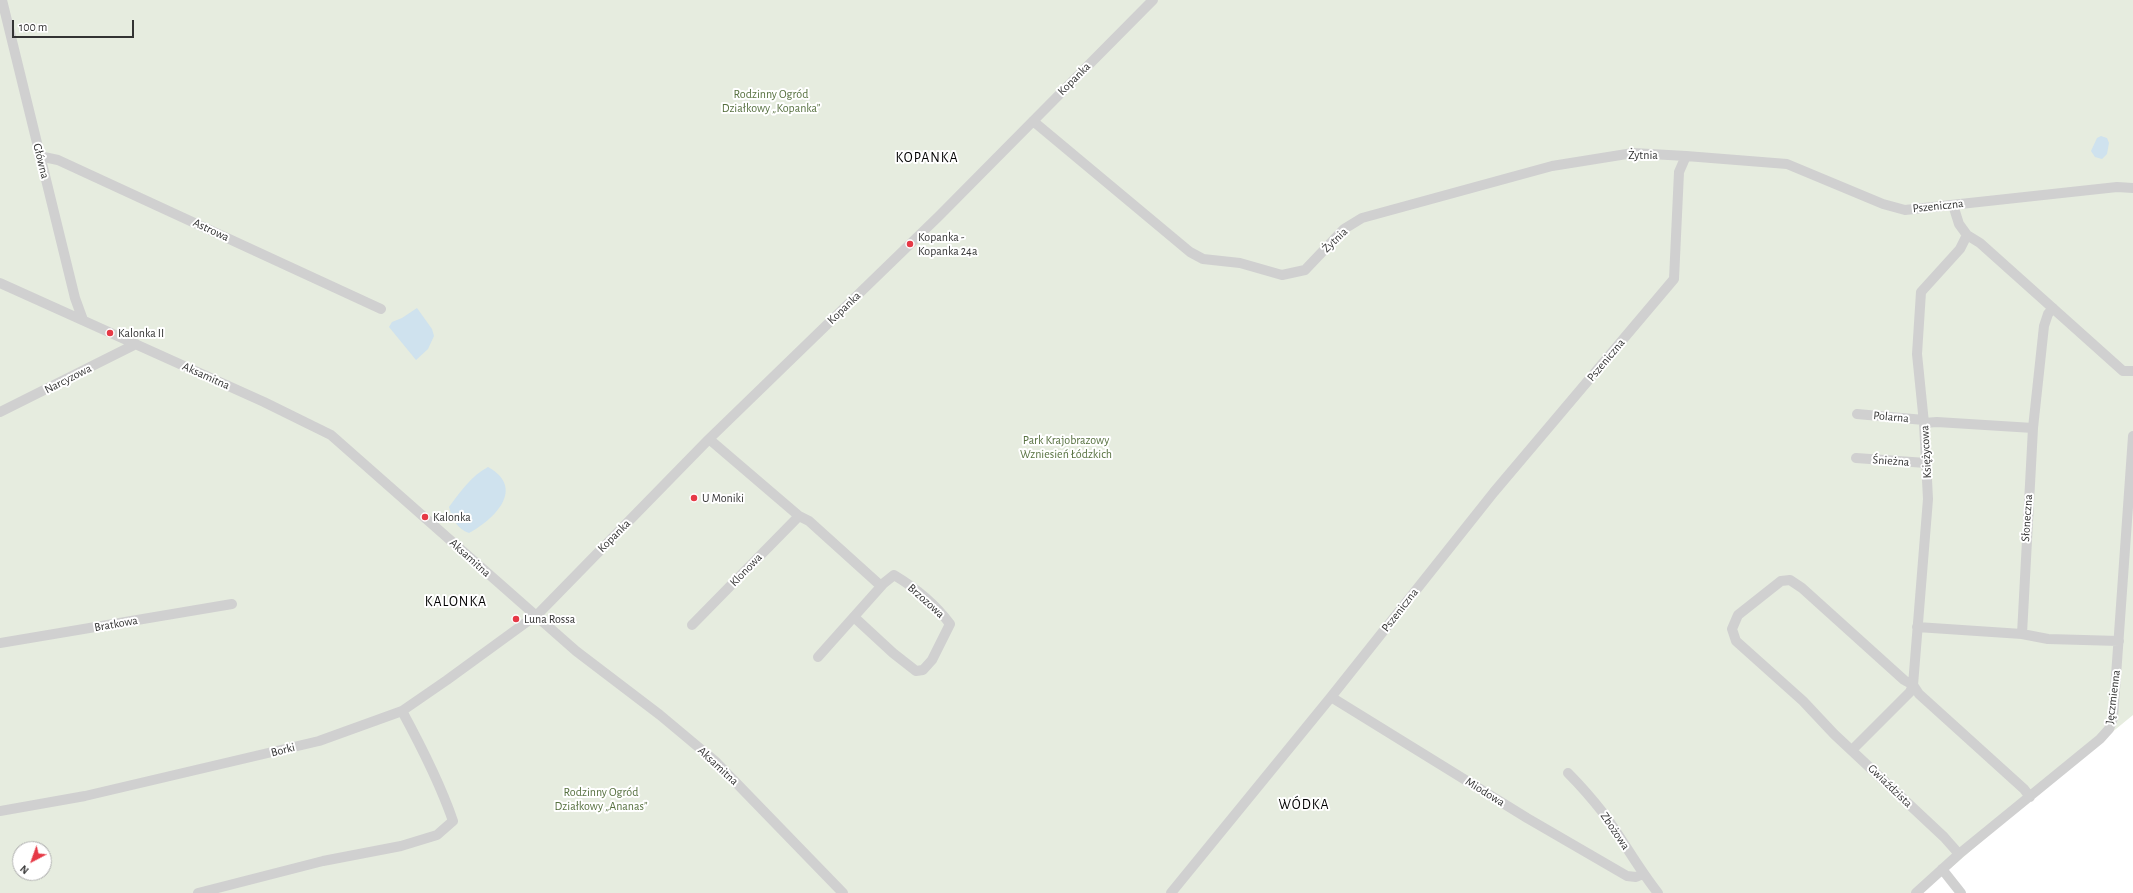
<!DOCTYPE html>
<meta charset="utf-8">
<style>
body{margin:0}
#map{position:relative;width:2133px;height:893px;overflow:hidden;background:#fff;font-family:"Alegreya Sans",sans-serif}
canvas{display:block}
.north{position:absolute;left:12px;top:841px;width:40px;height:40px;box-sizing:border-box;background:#fff;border:1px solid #adadad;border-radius:50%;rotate:221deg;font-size:11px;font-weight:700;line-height:16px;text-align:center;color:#333}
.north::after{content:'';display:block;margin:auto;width:14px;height:18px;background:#e63946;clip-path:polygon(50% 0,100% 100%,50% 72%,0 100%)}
.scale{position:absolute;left:12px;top:20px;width:122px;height:18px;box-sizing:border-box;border:2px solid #333;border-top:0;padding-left:5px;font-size:12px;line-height:14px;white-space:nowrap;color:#333;-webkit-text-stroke:3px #fff;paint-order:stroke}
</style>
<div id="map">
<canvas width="2133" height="893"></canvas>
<div class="north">N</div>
<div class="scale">100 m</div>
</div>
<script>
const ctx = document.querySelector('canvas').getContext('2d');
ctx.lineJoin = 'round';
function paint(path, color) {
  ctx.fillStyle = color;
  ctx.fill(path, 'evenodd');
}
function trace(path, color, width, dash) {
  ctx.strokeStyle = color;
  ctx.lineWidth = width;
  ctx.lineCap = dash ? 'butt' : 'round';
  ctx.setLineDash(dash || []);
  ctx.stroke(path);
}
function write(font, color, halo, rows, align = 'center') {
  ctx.font = font + ' "Alegreya Sans",sans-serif';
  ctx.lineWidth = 4;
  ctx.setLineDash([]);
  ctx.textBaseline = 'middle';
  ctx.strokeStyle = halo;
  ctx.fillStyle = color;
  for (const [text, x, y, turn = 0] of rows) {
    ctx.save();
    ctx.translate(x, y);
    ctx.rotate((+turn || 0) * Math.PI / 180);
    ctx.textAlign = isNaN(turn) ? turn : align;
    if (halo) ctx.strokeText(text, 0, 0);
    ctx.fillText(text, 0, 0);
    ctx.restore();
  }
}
const green = new Path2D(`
 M 0,0 L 2133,0 L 2133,715 L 2020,808 L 1922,893 L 0,893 ZM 20,849 L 44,849 L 44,873 L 20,873 Z`);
const water = new Path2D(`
 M 2101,136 L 2107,138 L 2109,143 L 2107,154 L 2102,159 L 2095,157 L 2091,151 L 2097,138 Z
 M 417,308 L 432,329 L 434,336 L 428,349 L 416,360 L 389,327 L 392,322 L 402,318 Z
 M 488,467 C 526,488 495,519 469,533 C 457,529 452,518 449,507 C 461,491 471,476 488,467 Z`);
const minor = new Path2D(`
 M 2,0 L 75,298 L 83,320
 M 1033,121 L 1190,252 L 1203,259 L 1240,263 L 1282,275 L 1305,270 L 1344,229 L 1362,218 L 1552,166 L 1633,153 L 1686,156
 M 39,156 L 58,160 L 381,309
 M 1967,235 L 1980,243 L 2123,371 L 2133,371
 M 0,283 L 264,402 L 331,435 L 576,651 L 660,715 L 715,761 L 843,893
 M 0,412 L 136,344
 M 1857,414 L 1924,420
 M 1924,423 L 1937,422 L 2033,428
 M 709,439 L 799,516 L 809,521 L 881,586
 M 1856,458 L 1926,463
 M 692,625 L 799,516
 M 1917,627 L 2022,634 L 2048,639 L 2119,641
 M 2022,634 L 2033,428 L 2044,326 L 2048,314 L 2053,308
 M 0,643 L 232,604
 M 818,657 L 884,583 L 894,575 C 914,587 936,605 950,624 L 932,660 L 923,670 L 916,671 L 893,653 L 854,617
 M 1331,697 L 1527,818 L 1627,876 L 1636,877 L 1643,874
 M 1852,750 L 1910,692 L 1913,685 L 1928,499 L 1924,423 L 1917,354 L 1921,292 L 1960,249 L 1967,235 L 1959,224 L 1953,205
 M 1568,773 C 1581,786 1593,800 1604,814 C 1623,840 1638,868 1658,893
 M 0,811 L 85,796 L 319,741 L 402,711 L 447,680 L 539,613 L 709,439 L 939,216 L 1153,0
 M 1959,854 L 1944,837 L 1834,734 L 1803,701 L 1736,641 L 1732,629 L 1738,615 L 1781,581 L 1790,580 L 1802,588 L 1904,680 L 1913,685 L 1919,694 L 2024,789 L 2030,797
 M 1942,869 L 1961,893
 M 198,893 L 323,861 L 401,846 L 437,835 L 453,821 C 440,783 421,746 402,711
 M 1171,893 L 1331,697 L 1494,492 L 1674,279 L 1679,172 L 1686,156 L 1787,164 L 1883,204 L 1905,210 L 2117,187 L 2133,188
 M 1916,893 L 1959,854 L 2100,739 L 2109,729 L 2113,718 L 2133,436`);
const markers = [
 [910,244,4,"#e63946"],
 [110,333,4,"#e63946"],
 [694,498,4,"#e63946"],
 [425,517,4,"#e63946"],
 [516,619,4,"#e63946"]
];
const streetNames = [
 ["Kopanka",1074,79,-45],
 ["Żytnia",1643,155],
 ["Główna",41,161,76],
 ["Pszeniczna",1938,206,-6],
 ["Astrowa",211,230,25],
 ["Żytnia",1335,240,-44],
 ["Kopanka",844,308,-44],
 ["Pszeniczna",1606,360,-50],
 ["Aksamitna",206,376,24],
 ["Narcyzowa",68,379,-27],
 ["Polarna",1891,417,5],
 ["Księżycowa",1926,452,-93],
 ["Śnieżna",1891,461,4],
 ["Słoneczna",2027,518,-86],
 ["Kopanka",614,536,-45],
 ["Aksamitna",470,558,42],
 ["Klonowa",746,570,-46],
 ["Brzozowa",926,601,42],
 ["Pszeniczna",1400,610,-52],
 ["Bratkowa",116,624,-10],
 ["Jęczmienna",2113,697,-83],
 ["Borki",283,750,-14],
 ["Aksamitna",718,766,43],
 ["Gwiaździsta",1890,786,44],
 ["Miodowa",1485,792,32],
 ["Zbożowa",1615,831,56]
];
const parkNames = [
 ["Rodzinny Ogród",771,94],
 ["Działkowy „Kopanka”",771,108],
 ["Park Krajobrazowy",1066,440],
 ["Wzniesień Łódzkich",1066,454],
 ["Rodzinny Ogród",601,792],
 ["Działkowy „Ananas”",601,806]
];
const poiNames = [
 ["Kopanka -",918,237],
 ["Kopanka 24a",918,251],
 ["Kalonka II",118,333],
 ["U Moniki",702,498],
 ["Kalonka",433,517],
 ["Luna Rossa",524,619]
];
const quarterNames = [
 ["KOPANKA",927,158],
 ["KALONKA",456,602],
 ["WÓDKA",1304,805]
];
paint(green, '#e6ecdf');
paint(water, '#cfe2ee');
trace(minor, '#d0d0d0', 10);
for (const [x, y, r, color] of markers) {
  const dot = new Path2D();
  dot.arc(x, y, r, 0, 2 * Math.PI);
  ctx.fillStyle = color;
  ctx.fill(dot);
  trace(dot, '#fff', 1.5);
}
write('12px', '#333', '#fff', streetNames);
write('12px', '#56703f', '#fff', parkNames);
write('12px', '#333', '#fff', poiNames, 'left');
ctx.letterSpacing = '1px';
write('14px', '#000', '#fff', quarterNames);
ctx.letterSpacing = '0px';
</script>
